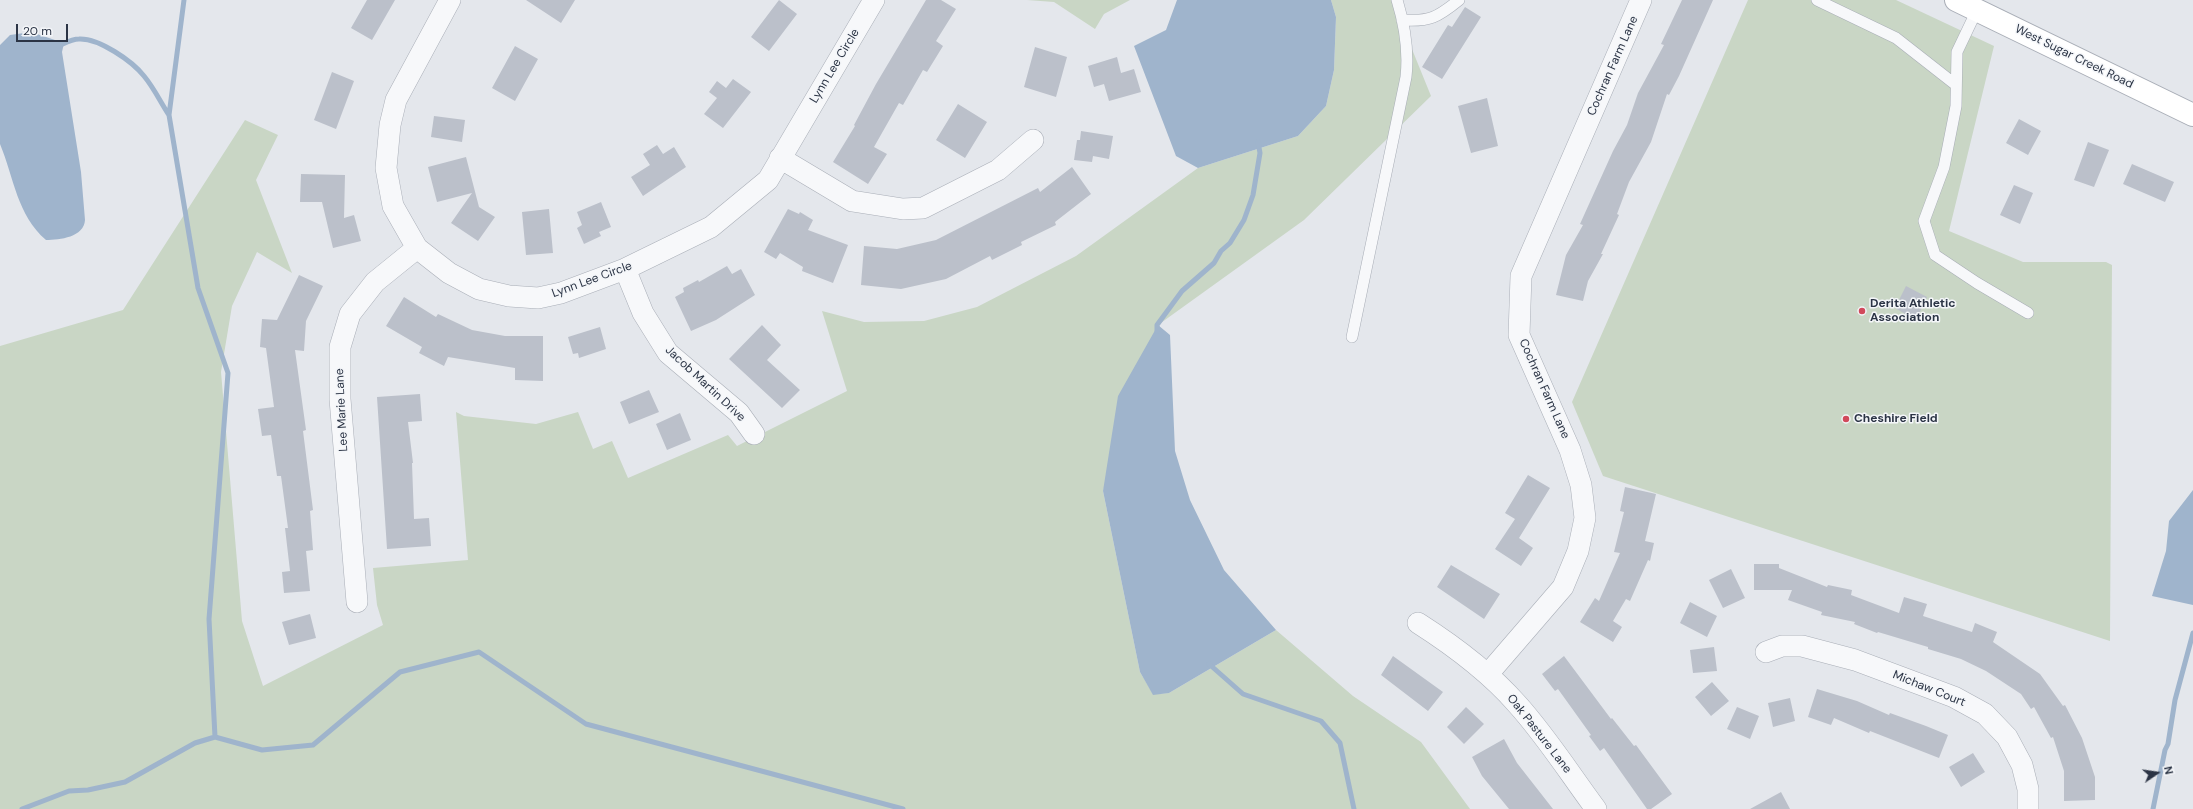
<!DOCTYPE html>
<style>
body{margin:0}
#map{position:relative;width:2193px;height:809px;overflow:hidden;background:#e4e7ec;font-family:"DM Sans",sans-serif}
canvas{display:block}
.north{position:absolute;left:2137px;top:753px;width:40px;height:40px;-webkit-text-stroke:3px #f4f6f9;paint-order:stroke;rotate:77deg;font-size:11px;font-weight:700;line-height:16px;text-align:center;color:#2b3445}
.north::after{content:'';display:block;margin:auto;width:14px;height:18px;background:#2b3445;clip-path:polygon(50% 0,100% 100%,50% 72%,0 100%)}
.scale{position:absolute;left:16px;top:24px;width:52px;height:18px;box-sizing:border-box;border:2px solid #2b3445;border-top:0;padding-left:5px;font-size:12px;line-height:14px;white-space:nowrap;color:#2b3445;-webkit-text-stroke:3px #f4f6f9;paint-order:stroke}
</style>
<div id="map">
<canvas width="2193" height="809"></canvas>
<div class="north">N</div>
<div class="scale">20 m</div>
</div>
<script>
const ctx = document.querySelector('canvas').getContext('2d');
ctx.lineJoin = 'round';
function paint(path, color) {
  ctx.fillStyle = color;
  ctx.fill(path, 'evenodd');
}
function trace(path, color, width, dash) {
  ctx.strokeStyle = color;
  ctx.lineWidth = width;
  ctx.lineCap = dash ? 'butt' : 'round';
  ctx.setLineDash(dash || []);
  ctx.stroke(path);
}
function write(font, color, halo, rows, align = 'center') {
  ctx.font = font + ' "DM Sans",sans-serif';
  ctx.lineWidth = 3;
  ctx.setLineDash([]);
  ctx.textBaseline = 'middle';
  ctx.strokeStyle = halo;
  ctx.fillStyle = color;
  for (const [text, x, y, turn = 0] of rows) {
    ctx.save();
    ctx.translate(x, y);
    ctx.rotate((+turn || 0) * Math.PI / 180);
    ctx.textAlign = isNaN(turn) ? turn : align;
    if (halo) ctx.strokeText(text, 0, 0);
    ctx.fillText(text, 0, 0);
    ctx.restore();
  }
}
const green = new Path2D(`
 M 1027,0 L 1130,0 L 1104,14 L 1095,29 L 1054,2 Z
 M 1331,0 L 1392,0 L 1431,96 L 1304,220 L 1158,325 L 1103,491 L 1140,672 L 1153,694 L 1169,693 L 1276,630 L 1353,696 L 1421,742 L 1470,809 L 0,809 L 0,346 L 123,310 L 245,120 L 278,135 L 256,180 L 292,273 L 257,252 L 232,306 L 221,372 L 242,621 L 263,686 L 383,625 L 377,605 L 373,568 L 468,560 L 456,412 L 464,416 L 536,424 L 578,412 L 593,449 L 612,441 L 628,478 L 728,435 L 737,446 L 847,391 L 822,311 L 864,322 L 924,321 L 977,307 L 1076,256 L 1198,168 L 1298,136 L 1326,106 L 1334,70 L 1336,17 Z
 M 1748,0 L 1896,0 L 1994,46 L 1949,231 L 2023,262 L 2106,262 L 2112,265 L 2110,641 L 1603,476 L 1572,402 Z`);
const water = new Path2D(`
 M 1177,0 L 1331,0 L 1336,17 L 1334,70 L 1326,106 L 1298,136 L 1198,168 L 1176,156 L 1134,46 L 1166,30 Z
 M 31,32 L 64,43 L 62,52 L 81,172 L 85,220 C 84,237 60,240 46,240 C 17,215 14,178 0,144 L 0,45 L 10,35 Z
 M 1158,325 L 1170,335 L 1175,451 L 1190,500 L 1224,570 L 1276,630 L 1169,693 L 1153,695 L 1140,672 L 1103,491 L 1118,396 Z
 M 2193,490 L 2193,605 L 2152,596 L 2166,551 L 2169,521 Z`);
const stream = new Path2D(`
 M 184,0 L 169,115 L 198,288 L 228,373 L 209,619 L 215,737
 M 58,46 C 65,43 72,39 79,39 C 99,38 132,61 144,76 C 154,88 161,103 169,115
 M 1157,331 L 1157,325 L 1182,291 L 1214,263 L 1221,251 L 1230,243 L 1244,220 L 1253,195 L 1260,153 L 1258,142
 M 1209,664 L 1243,694 L 1321,721 L 1340,743 L 1354,809
 M 22,809 L 69,791 L 88,790 L 125,782 L 195,743 L 215,737 L 262,750 L 313,745 L 400,672 L 479,652 L 586,724 L 903,809
 M 2153,809 L 2165,750 L 2168,744 L 2175,700 L 2193,633`);
const building = new Path2D(`
 M 367,0 L 395,0 L 372,40 L 351,28 Z
 M 526,0 L 575,0 L 561,23 Z
 M 779,0 L 797,14 L 769,51 L 751,37 Z
 M 926,0 L 941,0 L 956,9 L 936,41 L 943,46 L 927,72 L 923,70 L 903,105 L 899,103 L 874,147 L 887,154 L 868,184 L 833,162 L 855,126 L 854,125 L 876,84 Z
 M 1682,0 L 1713,0 L 1679,76 L 1669,95 L 1667,94 L 1651,142 L 1629,182 L 1617,214 L 1619,215 L 1601,254 L 1603,254 L 1588,281 L 1583,301 L 1556,295 L 1566,255 L 1583,225 L 1580,224 L 1613,151 L 1627,125 L 1638,93 L 1664,45 L 1661,44 Z
 M 1465,7 L 1481,17 L 1442,79 L 1422,67 L 1448,25 L 1452,27 Z
 M 515,46 L 538,59 L 515,101 L 492,88 Z
 M 1035,47 L 1067,57 L 1056,97 L 1024,87 Z
 M 1117,57 L 1121,73 L 1134,69 L 1141,92 L 1109,101 L 1104,84 L 1094,87 L 1088,66 Z
 M 332,72 L 354,81 L 336,129 L 314,120 Z
 M 733,79 L 751,92 L 723,128 L 704,114 L 717,98 L 709,92 L 717,81 L 726,88 Z
 M 1487,98 L 1498,146 L 1471,153 L 1458,106 Z
 M 958,104 L 987,122 L 965,158 L 936,140 Z
 M 434,116 L 465,120 L 462,142 L 431,137 Z
 M 2019,119 L 2041,131 L 2028,155 L 2006,143 Z
 M 1081,131 L 1113,136 L 1109,159 L 1093,156 L 1092,162 L 1074,160 L 1077,140 L 1080,140 Z
 M 2088,142 L 2109,150 L 2094,187 L 2074,180 Z
 M 657,145 L 663,154 L 674,147 L 686,167 L 643,196 L 631,177 L 650,165 L 643,154 Z
 M 466,157 L 479,207 L 495,217 L 478,241 L 451,223 L 472,193 L 437,202 L 428,167 Z
 M 2132,164 L 2174,182 L 2165,202 L 2123,184 Z
 M 1072,167 L 1091,194 L 1055,222 L 1056,225 L 1021,242 L 1022,245 L 992,260 L 990,256 L 946,279 L 901,289 L 861,285 L 864,246 L 897,249 L 936,240 L 1038,188 L 1040,192 Z
 M 301,174 L 345,175 L 344,218 L 354,215 L 361,241 L 333,248 L 322,202 L 300,202 Z
 M 2014,185 L 2033,193 L 2020,224 L 2000,215 Z
 M 601,202 L 611,227 L 599,232 L 601,236 L 584,244 L 577,228 L 582,225 L 577,212 Z
 M 549,209 L 553,253 L 526,255 L 522,212 Z
 M 788,209 L 799,214 L 800,212 L 813,220 L 808,230 L 848,245 L 833,283 L 802,271 L 803,267 L 780,253 L 776,259 L 764,252 Z
 M 727,266 L 732,274 L 741,269 L 755,295 L 716,320 L 691,331 L 675,297 L 684,292 L 683,288 L 698,280 L 699,282 Z
 M 299,275 L 323,286 L 306,321 L 304,351 L 295,350 L 306,430 L 303,431 L 313,510 L 310,511 L 313,550 L 306,551 L 310,591 L 284,593 L 282,572 L 290,571 L 285,528 L 288,528 L 281,476 L 277,476 L 271,435 L 262,436 L 258,409 L 274,407 L 266,348 L 260,347 L 262,319 L 277,320 Z
 M 1906,286 L 1927,297 L 1916,320 L 1895,308 Z
 M 404,297 L 436,317 L 438,314 L 472,330 L 505,336 L 543,336 L 543,381 L 515,380 L 515,368 L 448,357 L 444,366 L 419,353 L 422,347 L 386,326 Z
 M 762,325 L 781,345 L 767,360 L 800,390 L 782,408 L 729,359 Z
 M 600,327 L 606,349 L 579,358 L 578,353 L 573,354 L 568,337 Z
 M 649,390 L 659,412 L 629,424 L 620,402 Z
 M 420,394 L 422,421 L 408,422 L 413,463 L 412,463 L 414,519 L 429,518 L 431,546 L 387,549 L 377,397 Z
 M 680,413 L 691,440 L 667,450 L 656,424 Z
 M 1528,475 L 1550,488 L 1519,538 L 1533,548 L 1521,566 L 1495,549 L 1515,519 L 1505,513 Z
 M 1625,487 L 1656,494 L 1645,541 L 1654,543 L 1650,561 L 1648,560 L 1630,601 L 1626,599 L 1613,621 L 1622,627 L 1613,642 L 1580,622 L 1595,598 L 1599,601 L 1620,553 L 1614,552 L 1624,512 L 1620,511 Z
 M 1754,564 L 1779,564 L 1779,568 L 1827,587 L 1828,585 L 1852,590 L 1851,595 L 1899,613 L 1904,597 L 1927,604 L 1923,616 L 1972,632 L 1975,623 L 1997,632 L 1993,642 L 2040,674 L 2063,706 L 2065,705 L 2082,738 L 2095,777 L 2095,800 L 2064,801 L 2064,771 L 2053,737 L 2051,738 L 2034,707 L 2031,709 L 2021,694 L 1986,671 L 1961,659 L 1928,649 L 1928,647 L 1878,632 L 1877,633 L 1854,624 L 1855,622 L 1821,615 L 1822,612 L 1788,600 L 1792,590 L 1754,590 Z
 M 1451,565 L 1500,594 L 1484,619 L 1437,587 Z
 M 1731,569 L 1745,598 L 1723,608 L 1709,580 Z
 M 1690,602 L 1717,616 L 1707,637 L 1680,623 Z
 M 310,614 L 316,638 L 289,645 L 282,622 Z
 M 1714,647 L 1717,671 L 1693,673 L 1690,650 Z
 M 1393,656 L 1443,692 L 1428,711 L 1381,675 Z
 M 1564,656 L 1611,719 L 1612,718 L 1634,746 L 1636,745 L 1672,794 L 1651,809 L 1647,809 L 1604,748 L 1600,751 L 1589,736 L 1591,735 L 1558,689 L 1555,691 L 1542,674 Z
 M 1712,682 L 1729,701 L 1711,716 L 1695,697 Z
 M 1817,689 L 1857,701 L 1889,715 L 1890,713 L 1926,726 L 1948,735 L 1939,758 L 1870,731 L 1869,733 L 1834,718 L 1831,725 L 1808,717 Z
 M 1790,698 L 1795,721 L 1773,727 L 1768,703 Z
 M 1466,707 L 1484,724 L 1464,744 L 1447,727 Z
 M 1737,707 L 1759,716 L 1750,739 L 1727,729 Z
 M 1504,739 L 1517,763 L 1553,809 L 1509,809 L 1482,776 L 1472,757 Z
 M 1973,753 L 1985,772 L 1961,787 L 1949,767 Z
 M 1781,792 L 1790,809 L 1750,809 Z`);
const service = new Path2D(`
 M 1817,0 L 1896,38 L 1956,85
 M 1977,10 L 1957,52 L 1956,106 L 1944,167 L 1924,221 L 1935,255 L 1977,283 L 2028,313
 M 1402,20 C 1430,22 1438,17 1459,0
 M 1352,337 L 1406,77 C 1409,50 1405,26 1397,0`);
const minor = new Path2D(`
 M 450,0 L 396,100 L 390,125 L 386,168 L 393,206 L 417,248 L 449,273 L 479,289 L 509,296 L 538,298 L 561,293 L 625,269 L 711,227 L 768,180 L 874,0
 M 780,158 L 852,201 L 903,209 L 923,208 L 998,170 L 1033,140
 M 625,269 L 643,313 L 668,353 L 739,413 L 754,434
 M 357,602 L 340,399 L 340,347 L 350,314 L 375,282 L 417,248
 M 1418,623 C 1454,646 1489,672 1517,704 C 1546,736 1570,774 1596,809
 M 1766,652 L 1782,646 L 1802,646 L 1855,660 L 1954,697 L 1985,714 L 2007,737 L 2022,765 L 2028,789 L 2028,809
 M 1488,674 L 1563,587 L 1578,551 L 1585,518 L 1581,485 L 1570,450 L 1519,335 L 1521,276 L 1641,0`);
const secondary = new Path2D(`
 M 1956,0 L 2193,115`);
const markers = [
 [1862,311,4,"#d1495b"],
 [1846,419,4,"#d1495b"]
];
const streetNames = [
 ["West Sugar Creek Road",2074,57,26],
 ["Lynn Lee Circle",835,66,-59],
 ["Cochran Farm Lane",1613,66,-66],
 ["Lynn Lee Circle",592,280,-20],
 ["Jacob Martin Drive",705,384,43],
 ["Cochran Farm Lane",1544,389,66],
 ["Lee Marie Lane",342,410,-93],
 ["Michaw Court",1929,689,22],
 ["Oak Pasture Lane",1539,734,52]
];
const poiNames = [
 ["Derita Athletic",1870,304],
 ["Association",1870,318],
 ["Cheshire Field",1854,419]
];
paint(green, '#c9d6c5');
paint(water, '#9fb4cc');
trace(stream, '#9fb4cc', 5);
paint(building, '#bbc0ca');
trace(service, '#a9aeb7', 12);
trace(minor, '#a9aeb7', 22);
trace(secondary, '#a9aeb7', 24);
trace(service, '#f7f8fa', 11);
trace(minor, '#f7f8fa', 21);
trace(secondary, '#fff', 22);
for (const [x, y, r, color] of markers) {
  const dot = new Path2D();
  dot.arc(x, y, r, 0, 2 * Math.PI);
  ctx.fillStyle = color;
  ctx.fill(dot);
  trace(dot, '#f4f6f9', 1.5);
}
write('12px', '#2b3445', '#f4f6f9', streetNames);
write('bold 12px', '#2b3445', '#f4f6f9', poiNames, 'left');
</script>
